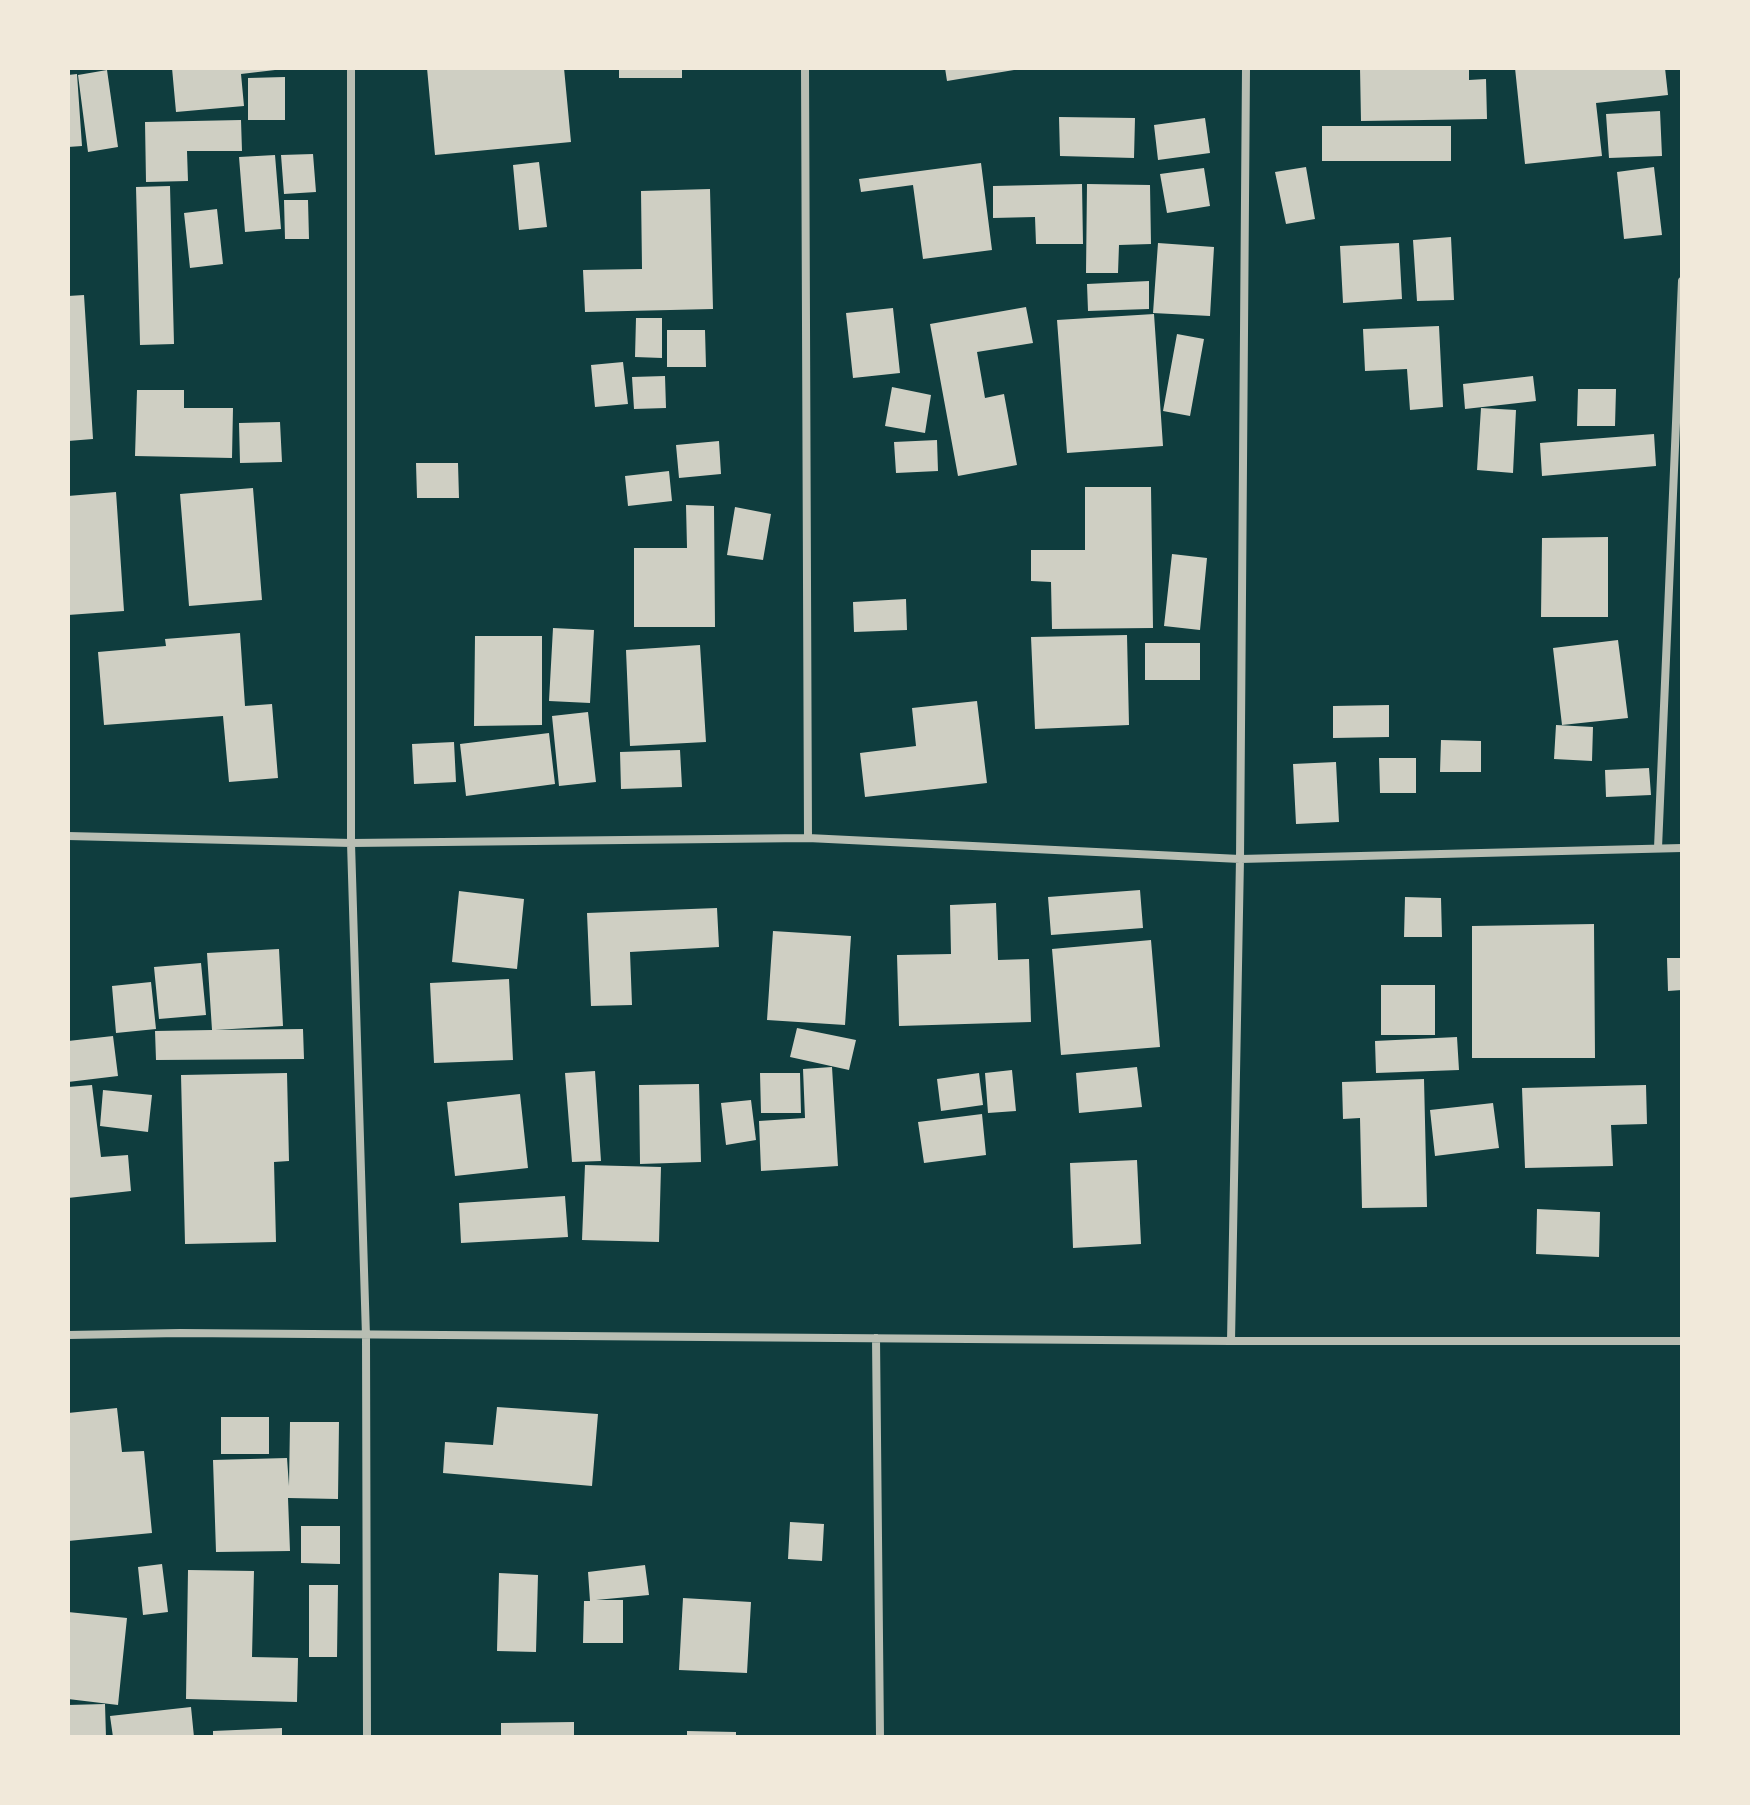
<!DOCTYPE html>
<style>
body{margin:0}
#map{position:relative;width:1750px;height:1805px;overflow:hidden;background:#0f3d3e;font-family:"Playfair Display",serif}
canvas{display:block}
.frame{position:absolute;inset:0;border:70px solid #f1e9da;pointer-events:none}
</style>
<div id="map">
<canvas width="1750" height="1805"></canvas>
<div class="frame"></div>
</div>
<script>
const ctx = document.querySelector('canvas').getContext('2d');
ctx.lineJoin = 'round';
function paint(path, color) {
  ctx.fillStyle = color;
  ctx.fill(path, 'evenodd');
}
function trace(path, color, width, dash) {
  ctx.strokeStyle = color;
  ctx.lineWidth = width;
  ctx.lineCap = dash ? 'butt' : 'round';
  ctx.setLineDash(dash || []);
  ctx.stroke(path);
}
const building = new Path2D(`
 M 172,68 L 275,68 L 275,70 L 241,74 L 244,106 L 176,112 Z
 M 427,68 L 564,68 L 571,142 L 435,155 Z
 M 619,68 L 682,68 L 682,78 L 619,78 Z
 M 945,68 L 1014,68 L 1014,70 L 947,81 Z
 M 1360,68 L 1469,68 L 1469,80 L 1486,79 L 1487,119 L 1361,121 Z
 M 1515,68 L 1665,68 L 1668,95 L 1596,103 L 1602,156 L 1525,164 Z
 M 107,70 L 118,147 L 88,152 L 78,75 Z
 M 77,74 L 82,146 L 68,147 L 68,75 Z
 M 285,77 L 285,120 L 248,120 L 248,78 Z
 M 1660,111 L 1662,156 L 1609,158 L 1606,114 Z
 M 1059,117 L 1135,118 L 1134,158 L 1060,156 Z
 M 1205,118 L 1210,153 L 1158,160 L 1154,125 Z
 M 241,120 L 242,151 L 187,151 L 188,181 L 146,182 L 145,122 Z
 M 1322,126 L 1451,126 L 1451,161 L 1322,161 Z
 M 313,154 L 316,192 L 284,194 L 281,155 Z
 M 275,155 L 281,229 L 245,232 L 239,157 Z
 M 539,162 L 547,227 L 519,230 L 513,165 Z
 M 981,163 L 992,250 L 923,259 L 913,185 L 861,192 L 859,179 Z
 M 1306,167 L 1315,219 L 1286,224 L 1275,172 Z
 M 1654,167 L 1662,235 L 1624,239 L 1617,172 Z
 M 1204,168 L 1210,206 L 1167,213 L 1160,174 Z
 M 1082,184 L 1083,244 L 1036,244 L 1035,217 L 993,218 L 993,186 Z
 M 1087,184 L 1150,185 L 1151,244 L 1119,245 L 1118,273 L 1086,273 Z
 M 170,186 L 174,344 L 140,345 L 136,187 Z
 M 710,189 L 713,309 L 585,312 L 583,270 L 642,269 L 641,191 Z
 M 284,200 L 308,200 L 309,239 L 285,239 Z
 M 217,209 L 223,264 L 190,268 L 184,213 Z
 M 1451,237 L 1454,300 L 1417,301 L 1413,240 Z
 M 1158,243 L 1214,247 L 1210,316 L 1153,313 Z
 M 1399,243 L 1402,299 L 1343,303 L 1340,246 Z
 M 1149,281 L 1149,309 L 1088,311 L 1087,284 Z
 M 84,295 L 93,439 L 68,441 L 68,296 Z
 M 1026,307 L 1033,343 L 977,352 L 985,398 L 1004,394 L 1017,465 L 958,476 L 930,324 Z
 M 893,308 L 900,373 L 853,378 L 846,313 Z
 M 1154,314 L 1163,446 L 1067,453 L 1057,320 Z
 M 636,318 L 662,318 L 662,358 L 635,357 Z
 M 1439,326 L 1443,407 L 1410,410 L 1407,369 L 1365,371 L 1363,329 Z
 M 667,330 L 705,330 L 706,367 L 667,367 Z
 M 1177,334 L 1204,339 L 1190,416 L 1163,411 Z
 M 623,362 L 628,404 L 595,407 L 591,365 Z
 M 665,376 L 666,408 L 634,409 L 632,377 Z
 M 1533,376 L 1536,401 L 1465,409 L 1463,384 Z
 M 892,387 L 931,395 L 925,433 L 885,426 Z
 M 1578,389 L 1616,389 L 1615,426 L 1577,426 Z
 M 137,390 L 184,390 L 184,408 L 233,408 L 232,458 L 135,456 Z
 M 1481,408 L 1516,410 L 1513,473 L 1477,470 Z
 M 280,422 L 282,462 L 240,463 L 239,423 Z
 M 1654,434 L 1656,466 L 1542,476 L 1540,443 Z
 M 937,440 L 938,471 L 896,473 L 894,442 Z
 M 719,441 L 721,474 L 679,478 L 676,445 Z
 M 416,463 L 458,463 L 459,498 L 417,498 Z
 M 669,471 L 672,501 L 628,506 L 625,476 Z
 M 1085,487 L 1151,487 L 1153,628 L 1052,629 L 1051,582 L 1031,581 L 1031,550 L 1085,550 Z
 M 253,488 L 262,600 L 189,606 L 180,494 Z
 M 116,492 L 124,611 L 68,615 L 68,496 Z
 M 686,505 L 714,506 L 715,627 L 634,627 L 634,548 L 687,548 Z
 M 735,507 L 771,514 L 763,560 L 727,555 Z
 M 1608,537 L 1608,617 L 1541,617 L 1542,538 Z
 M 1172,554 L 1207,558 L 1200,630 L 1164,626 Z
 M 906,599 L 907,630 L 854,632 L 853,602 Z
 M 553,628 L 594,630 L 590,703 L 549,701 Z
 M 240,633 L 245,706 L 272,704 L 278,778 L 229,782 L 223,716 L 104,725 L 98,652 L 166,646 L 165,639 Z
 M 1127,635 L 1129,725 L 1035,729 L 1031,637 Z
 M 475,636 L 542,636 L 542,725 L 474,726 Z
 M 1618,640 L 1628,718 L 1562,725 L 1553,648 Z
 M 1145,643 L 1200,643 L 1200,680 L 1145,680 Z
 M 700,645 L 706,742 L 630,746 L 626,650 Z
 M 977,701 L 987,783 L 865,797 L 860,753 L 916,746 L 912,708 Z
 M 1389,705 L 1389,737 L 1333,738 L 1333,706 Z
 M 588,712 L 596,782 L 559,786 L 552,716 Z
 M 1556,725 L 1593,727 L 1592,761 L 1554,759 Z
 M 549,733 L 555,784 L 466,796 L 460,744 Z
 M 1441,740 L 1481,741 L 1481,772 L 1440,772 Z
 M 454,742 L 456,782 L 414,784 L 412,744 Z
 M 680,750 L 682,787 L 621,789 L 620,752 Z
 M 1379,758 L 1416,758 L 1416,793 L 1380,793 Z
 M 1336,762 L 1339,822 L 1296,824 L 1293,764 Z
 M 1649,768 L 1651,795 L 1606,797 L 1605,770 Z
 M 1140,890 L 1143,928 L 1051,935 L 1048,897 Z
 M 459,891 L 524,899 L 517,969 L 452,962 Z
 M 1405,897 L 1441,898 L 1442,937 L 1404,937 Z
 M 996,903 L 998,960 L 1029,959 L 1031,1022 L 899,1026 L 897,955 L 951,954 L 950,905 Z
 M 717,908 L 719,947 L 630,952 L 632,1005 L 591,1006 L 587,913 Z
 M 1594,924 L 1595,1058 L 1472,1058 L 1472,926 Z
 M 773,931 L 851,936 L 845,1025 L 767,1020 Z
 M 1151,940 L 1160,1047 L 1061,1055 L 1052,949 Z
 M 279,949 L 283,1026 L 215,1030 L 303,1029 L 304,1059 L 156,1060 L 155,1031 L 212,1030 L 207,953 Z
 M 1667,958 L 1682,958 L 1682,990 L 1668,991 Z
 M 201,963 L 206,1015 L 159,1019 L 154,967 Z
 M 509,979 L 513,1060 L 434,1063 L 430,983 Z
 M 151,982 L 156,1029 L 116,1033 L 112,986 Z
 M 1381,985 L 1435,985 L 1435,1035 L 1381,1035 Z
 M 797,1028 L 856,1040 L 849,1070 L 790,1057 Z
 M 113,1036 L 118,1076 L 68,1082 L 68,1041 Z
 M 1457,1037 L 1459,1070 L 1376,1073 L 1375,1041 Z
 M 832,1067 L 838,1166 L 761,1171 L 759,1121 L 805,1118 L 803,1069 Z
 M 1137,1067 L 1142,1107 L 1079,1113 L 1076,1073 Z
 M 1012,1070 L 1016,1111 L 988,1113 L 985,1073 Z
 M 595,1071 L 601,1161 L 572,1162 L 565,1073 Z
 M 287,1073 L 289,1161 L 274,1162 L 276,1242 L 185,1244 L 181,1075 Z
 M 760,1073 L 800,1073 L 801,1113 L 761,1113 Z
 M 979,1073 L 983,1105 L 941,1111 L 937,1079 Z
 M 1424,1079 L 1427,1207 L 1362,1208 L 1360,1118 L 1343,1119 L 1342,1082 Z
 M 699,1084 L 701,1162 L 640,1164 L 639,1085 Z
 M 92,1085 L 101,1157 L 128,1155 L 131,1191 L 68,1198 L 68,1087 Z
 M 1646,1085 L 1647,1124 L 1611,1125 L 1613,1166 L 1525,1168 L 1522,1088 Z
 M 103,1090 L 152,1095 L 148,1132 L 100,1126 Z
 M 520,1094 L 528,1168 L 455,1176 L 447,1102 Z
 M 751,1100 L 756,1140 L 726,1145 L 721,1103 Z
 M 1493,1103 L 1499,1148 L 1435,1156 L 1430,1110 Z
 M 982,1114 L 986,1155 L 924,1163 L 918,1122 Z
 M 1137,1160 L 1141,1244 L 1073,1248 L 1070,1163 Z
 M 585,1165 L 661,1167 L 659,1242 L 582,1240 Z
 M 565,1196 L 568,1237 L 461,1243 L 459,1203 Z
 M 1537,1209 L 1600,1212 L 1599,1257 L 1536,1254 Z
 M 497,1407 L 598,1414 L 592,1486 L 443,1473 L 445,1442 L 493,1445 Z
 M 117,1408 L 122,1452 L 144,1451 L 152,1533 L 68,1541 L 68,1413 Z
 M 221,1417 L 269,1417 L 269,1454 L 221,1454 Z
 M 290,1422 L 339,1422 L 338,1499 L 288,1498 L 290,1551 L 216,1552 L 213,1460 L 287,1458 L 289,1486 Z
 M 790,1522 L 824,1524 L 822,1561 L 788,1559 Z
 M 301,1526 L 340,1526 L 340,1564 L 301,1563 Z
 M 162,1564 L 168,1612 L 143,1615 L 138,1567 Z
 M 645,1565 L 649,1595 L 596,1600 L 623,1600 L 623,1643 L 583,1643 L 584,1601 L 590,1601 L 588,1572 Z
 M 188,1570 L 254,1571 L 252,1657 L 298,1658 L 297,1702 L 186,1699 Z
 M 499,1573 L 538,1575 L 536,1652 L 497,1651 Z
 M 309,1585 L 338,1585 L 337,1657 L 309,1657 Z
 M 683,1598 L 751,1602 L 747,1673 L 679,1670 Z
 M 68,1612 L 127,1618 L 118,1705 L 68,1699 Z
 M 105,1704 L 106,1737 L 68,1737 L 68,1705 Z
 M 191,1707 L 194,1737 L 113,1737 L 110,1716 Z
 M 574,1722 L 574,1737 L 501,1737 L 501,1723 Z
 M 282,1728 L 282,1737 L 213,1737 L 213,1731 Z
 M 687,1731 L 736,1732 L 736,1737 L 687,1737 Z`);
const minor = new Path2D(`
 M 351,68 L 351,843 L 366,1336 L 367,1737
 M 805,68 L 808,838
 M 68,836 L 351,843 L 808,838 L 1240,859 L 1682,848
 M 1658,848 L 1682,281
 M 68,1335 L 180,1333 L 1231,1341 L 1682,1341
 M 876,1338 L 880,1737
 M 1231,1341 L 1240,859 L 1246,68`);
paint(building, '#cfcfc3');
trace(minor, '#b8beb3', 8);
</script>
